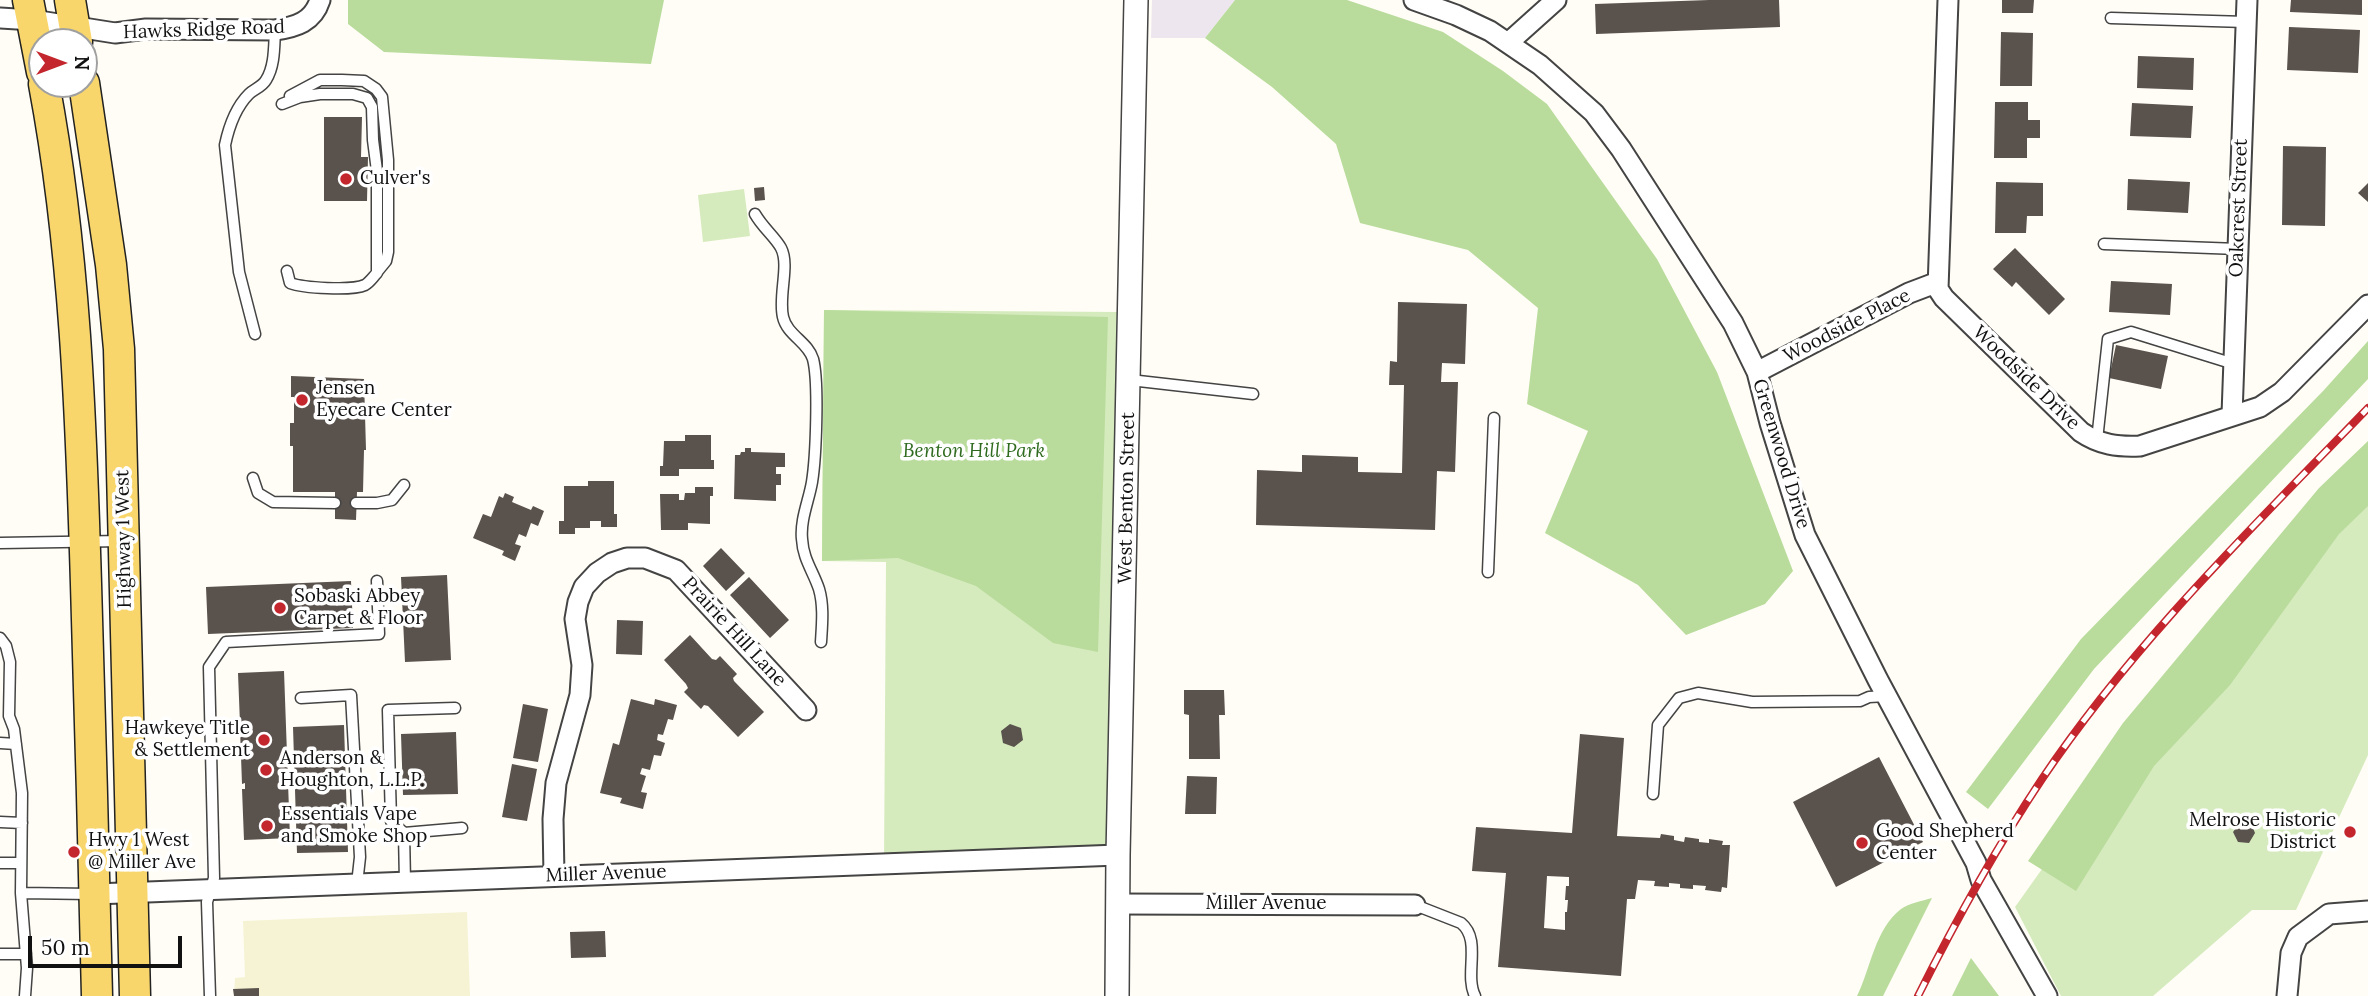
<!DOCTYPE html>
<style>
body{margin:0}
#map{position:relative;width:2368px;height:996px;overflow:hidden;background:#fffdf5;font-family:Lora,serif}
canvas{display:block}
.north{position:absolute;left:28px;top:28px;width:70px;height:70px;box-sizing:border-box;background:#fff;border:2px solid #a0a0a0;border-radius:50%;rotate:90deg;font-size:19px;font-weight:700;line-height:28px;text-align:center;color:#111}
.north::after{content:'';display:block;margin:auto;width:24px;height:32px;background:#c4262e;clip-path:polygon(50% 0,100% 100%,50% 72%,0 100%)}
.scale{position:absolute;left:28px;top:936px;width:154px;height:32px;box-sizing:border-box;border:4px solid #111;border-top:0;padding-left:9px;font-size:21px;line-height:24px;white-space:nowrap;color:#111;-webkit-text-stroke:5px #fff;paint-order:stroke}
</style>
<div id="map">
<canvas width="2368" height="996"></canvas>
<div class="north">N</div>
<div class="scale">50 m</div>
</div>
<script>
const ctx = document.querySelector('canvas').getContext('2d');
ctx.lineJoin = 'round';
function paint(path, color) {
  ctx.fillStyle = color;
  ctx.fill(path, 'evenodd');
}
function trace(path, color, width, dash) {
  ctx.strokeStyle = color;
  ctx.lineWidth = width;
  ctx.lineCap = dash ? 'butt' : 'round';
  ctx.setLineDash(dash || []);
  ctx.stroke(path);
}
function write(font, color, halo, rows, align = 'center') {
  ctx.font = font + ' Lora,serif';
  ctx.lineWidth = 7;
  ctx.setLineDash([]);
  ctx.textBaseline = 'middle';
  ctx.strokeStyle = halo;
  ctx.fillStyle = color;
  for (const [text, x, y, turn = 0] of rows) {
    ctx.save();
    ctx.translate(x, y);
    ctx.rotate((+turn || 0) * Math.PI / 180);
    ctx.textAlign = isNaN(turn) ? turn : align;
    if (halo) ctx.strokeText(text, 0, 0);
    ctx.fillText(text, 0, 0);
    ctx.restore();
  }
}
const industrial = new Path2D(`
 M 1152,0 L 1235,0 L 1205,38 L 1151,38 Z`);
const farmland = new Path2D(`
 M 467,912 L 470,996 L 234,996 L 235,978 L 245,977 L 243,921 Z`);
const green = new Path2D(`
 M 744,189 L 750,236 L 703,242 L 698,195 Z
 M 824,310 L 1119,312 L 1106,856 L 884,865 L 886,562 L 822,561 Z
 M 2368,472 L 2368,755 L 2296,910 L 2252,910 L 2153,996 L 2061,996 L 2015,907 L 2143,727 Z`);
const forest = new Path2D(`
 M 348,0 L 664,0 L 651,64 L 384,52 L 348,24 Z
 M 1235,0 L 1347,0 L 1443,32 L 1503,71 L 1547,104 L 1657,259 L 1717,372 L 1793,571 L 1765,604 L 1686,635 L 1638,585 L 1545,533 L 1588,431 L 1527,404 L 1538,308 L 1468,250 L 1360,223 L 1336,144 L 1272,87 L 1205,38 Z
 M 824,310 L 1108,317 L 1098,652 L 1053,643 L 976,586 L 898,558 L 822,561 Z
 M 2368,341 L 2368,379 L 2094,669 L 1988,809 L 1966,792 L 2081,639 L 2324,390 Z
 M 2368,441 L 2368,506 L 2339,534 L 2230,685 L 2154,766 L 2076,891 L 2028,861 L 2123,723 L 2319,488 Z
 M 1932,898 L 1883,996 L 1857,996 C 1871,967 1875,929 1901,909 C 1909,903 1922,901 1932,898 Z
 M 1971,958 L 1999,996 L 1952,996 Z`);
const building = new Path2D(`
 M 1709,0 L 1779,0 L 1780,27 L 1596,34 L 1595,4 Z
 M 2002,0 L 2034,0 L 2033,13 L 2002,13 Z
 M 2291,0 L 2362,0 L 2362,15 L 2290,12 Z
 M 2289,27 L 2360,30 L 2358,73 L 2287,70 Z
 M 2001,32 L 2033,33 L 2032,86 L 2000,86 Z
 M 2138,56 L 2194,58 L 2193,90 L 2137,88 Z
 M 1995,102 L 2028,102 L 2028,120 L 2040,120 L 2040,138 L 2027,138 L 2027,158 L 1994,158 Z
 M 2132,103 L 2193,106 L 2191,138 L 2130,136 Z
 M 324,117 L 362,117 L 361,157 L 368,157 L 367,201 L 324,201 Z
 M 2283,146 L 2326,147 L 2325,226 L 2282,225 Z
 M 2128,179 L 2190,182 L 2188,213 L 2127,210 Z
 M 1996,182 L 2043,183 L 2043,216 L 2027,216 L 2026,233 L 1995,233 Z
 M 2368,183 L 2368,202 L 2358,193 Z
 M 764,187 L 765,200 L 755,201 L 754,188 Z
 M 2015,248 L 2065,299 L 2049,315 L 2016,282 L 2012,287 L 1993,269 Z
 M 2111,281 L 2172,284 L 2170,315 L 2109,312 Z
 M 1398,302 L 1467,304 L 1465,364 L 1442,363 L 1441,382 L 1458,382 L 1455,472 L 1437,471 L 1435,530 L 1256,525 L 1257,470 L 1302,472 L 1302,455 L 1358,457 L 1358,472 L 1402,473 L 1404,385 L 1389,385 L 1390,361 L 1397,362 Z
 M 2116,345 L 2168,356 L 2161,389 L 2109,378 Z
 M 291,376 L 364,379 L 366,450 L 364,450 L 363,492 L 357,492 L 356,520 L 335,519 L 335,492 L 293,492 L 293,446 L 290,446 L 290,423 L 294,423 L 294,397 L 291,397 Z
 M 685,435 L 711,435 L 711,460 L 714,460 L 714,469 L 679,469 L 679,476 L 660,476 L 660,466 L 663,466 L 664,441 L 685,441 Z
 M 745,448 L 751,448 L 751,452 L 785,453 L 785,467 L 776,467 L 776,474 L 781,474 L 781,485 L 776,485 L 776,501 L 734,499 L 735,455 L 740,455 L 741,452 L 745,452 Z
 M 588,481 L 614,481 L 614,514 L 617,514 L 617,527 L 601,527 L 601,521 L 590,521 L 590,528 L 575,528 L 575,534 L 559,534 L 559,521 L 564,521 L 564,486 L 588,486 Z
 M 695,487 L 713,487 L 713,496 L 710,496 L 710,524 L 688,523 L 688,530 L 661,530 L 660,494 L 679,494 L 679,500 L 684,500 L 685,493 L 695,493 Z
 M 505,493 L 514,497 L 512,502 L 531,510 L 533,506 L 544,511 L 538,526 L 531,523 L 526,537 L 519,534 L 515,544 L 521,546 L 515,561 L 502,555 L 504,551 L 473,538 L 483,514 L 491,517 L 499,496 L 503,498 Z
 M 721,548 L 745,573 L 726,591 L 703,566 Z
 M 447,575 L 451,660 L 405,662 L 401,577 Z
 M 749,577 L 789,620 L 770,638 L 730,595 Z
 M 351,581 L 353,628 L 208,634 L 206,587 Z
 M 617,620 L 643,621 L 642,655 L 616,654 Z
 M 690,635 L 712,659 L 716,660 L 720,656 L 737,674 L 733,678 L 734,681 L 764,712 L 738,737 L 708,706 L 704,705 L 701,709 L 684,692 L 688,688 L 686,684 L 664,660 Z
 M 284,671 L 290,838 L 244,840 L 242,789 L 245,789 L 245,783 L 242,784 L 240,729 L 243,729 L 243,726 L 240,724 L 238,673 Z
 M 1184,690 L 1224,690 L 1225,715 L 1219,715 L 1220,759 L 1189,759 L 1189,715 L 1184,714 Z
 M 631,699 L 654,705 L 655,699 L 677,705 L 673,720 L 668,719 L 663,735 L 658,734 L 657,740 L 665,743 L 661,756 L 654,755 L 650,770 L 642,768 L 640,774 L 646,776 L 641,792 L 647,793 L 643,809 L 620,803 L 622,798 L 600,793 L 613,743 L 619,745 Z
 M 523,704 L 548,709 L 538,762 L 513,758 Z
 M 1010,724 L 1021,728 L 1023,740 L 1014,747 L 1003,743 L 1001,731 Z
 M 344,725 L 348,852 L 297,853 L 293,727 Z
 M 456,732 L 458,794 L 403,795 L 401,734 Z
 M 1580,734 L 1624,738 L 1617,836 L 1660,838 L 1661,834 L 1674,836 L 1674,840 L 1684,842 L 1685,837 L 1699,839 L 1699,842 L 1709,843 L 1709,839 L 1723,841 L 1722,845 L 1730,845 L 1727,888 L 1722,887 L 1721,892 L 1705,890 L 1706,886 L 1693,885 L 1693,889 L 1680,888 L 1680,884 L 1669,883 L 1669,887 L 1654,886 L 1655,881 L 1638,880 L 1635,899 L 1627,899 L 1621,976 L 1498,967 L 1506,873 L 1472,871 L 1476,827 L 1572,833 ZM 1547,876 L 1569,877 L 1569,886 L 1566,886 L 1565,900 L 1568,900 L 1567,912 L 1565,912 L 1565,930 L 1544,928 Z
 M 1879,757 L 1923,842 L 1836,887 L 1793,802 Z
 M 512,764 L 537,769 L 527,821 L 502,817 Z
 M 1187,776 L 1217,777 L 1216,814 L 1185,814 Z
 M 2240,823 L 2251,823 L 2255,833 L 2249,843 L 2238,842 L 2233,832 Z
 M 605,931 L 606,957 L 571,958 L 570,932 Z
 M 259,988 L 259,996 L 234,996 L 233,989 Z`);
const service = new Path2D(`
 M 2111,18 L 2246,22
 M 290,96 L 320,80 L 342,80 L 364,81 L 376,89 L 382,97 L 388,160 L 388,252 L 386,261 L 377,272
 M 282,104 L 300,97 L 320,94 L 353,94 L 367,98 L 372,107 L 373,140 L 377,171 L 377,273 C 373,277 370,282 365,285 C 352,291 303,288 290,283 L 287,271
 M 755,214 C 763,228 775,237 781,248 C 790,265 778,296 783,317 C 787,335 808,342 813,359 C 819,382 816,457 812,482 C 809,500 800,520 802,539 C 803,559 813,571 819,589 C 824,606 822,625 821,642
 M 2104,244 L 2238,249
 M 255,334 L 239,272 L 225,145 C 229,126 235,108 249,94 C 254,89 262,87 266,80 C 275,66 274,46 275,30
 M 1130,380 L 1253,394
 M 2097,440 L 2108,339 L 2131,332 L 2234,364
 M 253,478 L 258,493 L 273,502 L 335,503
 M 356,503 L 377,503 L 392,500 L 404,485
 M 0,543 L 122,541
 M 1488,572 L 1494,418
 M 0,638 L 6,646 L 10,662 L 9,716 L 14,729 L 22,793 L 21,893 L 27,968 L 25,996
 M 301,698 L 351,695 L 360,857 L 357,884
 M 0,743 L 16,744
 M 1653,794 L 1658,725 L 1679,698 L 1698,693 L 1752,702 L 1860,701 L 1869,697 L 1886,696
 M 0,822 L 22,823
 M 404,833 L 391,821 L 388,710 L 455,708
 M 0,863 L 21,863
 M 405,882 L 404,833 L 462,828
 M 21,893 L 91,894
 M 1415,905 L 1461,923 C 1482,940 1464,974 1475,996
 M 0,954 L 26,954
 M 210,996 L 207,902 L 214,878 L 209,667 L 226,642 L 379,634 L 377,581`);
const minor = new Path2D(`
 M 1414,0 L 1456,15 L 1490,31 L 1540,65 L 1594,113 L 1621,149 L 1733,323 L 1757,372 L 1770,423 L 1805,535 L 1878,680 L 1976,863 L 1981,880 L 2047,996
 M 1948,0 L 1938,289 L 1944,298 L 2081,432 C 2100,445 2118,447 2140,446 L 2260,407 L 2282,392 L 2368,305
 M 0,18 L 33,20 L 115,33 L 146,29 L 275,30 C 296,27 313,22 320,0
 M 1508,43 L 1556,0
 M 1757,372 L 1909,293 L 1938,282
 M 2232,415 L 2247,0
 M 554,876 L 553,819 L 556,783 L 580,695 L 582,665 L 575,619 L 578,602 L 584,587 L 597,573 L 612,563 L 627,558 L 645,558 L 676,570 L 806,710
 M 95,894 L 1118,855
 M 1117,904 L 1415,905
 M 2287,996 L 2291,953 L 2298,937 L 2329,914 L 2368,911`);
const tertiary = new Path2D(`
 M 1117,996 L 1118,855 L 1136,0`);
const primary = new Path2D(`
 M 28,0 L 42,72
 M 70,0 L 77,42
 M 84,83 L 111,265 L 119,349 L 135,996
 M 44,84 C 75,249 81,416 86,584 C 90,721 94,859 97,996`);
const rail = new Path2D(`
 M 1918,996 C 1955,922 1996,848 2042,779 C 2134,642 2254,526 2368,408`);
const markers = [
 [346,179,7,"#c4262e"],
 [302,400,7,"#c4262e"],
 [280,608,7,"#c4262e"],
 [264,740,7,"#c4262e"],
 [266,770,7,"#c4262e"],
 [267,826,7,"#c4262e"],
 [2350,832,7,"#c4262e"],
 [1862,843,7,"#c4262e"],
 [74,852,7,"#c4262e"]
];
const streetNames = [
 ["Hawks Ridge Road",204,30,-2],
 ["Oakcrest Street",2239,208,-88],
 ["Woodside Place",1847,326,-27],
 ["Woodside Drive",2026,378,44],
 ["Greenwood Drive",1781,454,73],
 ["West Benton Street",1127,498,-89],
 ["Highway 1 West",124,539,-91],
 ["Prairie Hill Lane",734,632,47],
 ["Miller Avenue",606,874,-2],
 ["Miller Avenue",1266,904]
];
const poiNames = [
 ["Culver's",360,179],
 ["Jensen",316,389],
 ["Eyecare Center",316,411],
 ["Sobaski Abbey",294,597],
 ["Carpet & Floor",294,619],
 ["Hawkeye Title",250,729,"right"],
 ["& Settlement",250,751,"right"],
 ["Anderson &",280,759],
 ["Houghton, L.L.P.",280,781],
 ["Essentials Vape",281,815],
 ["and Smoke Shop",281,837],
 ["Melrose Historic",2336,821,"right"],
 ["District",2336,843,"right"],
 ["Good Shepherd",1876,832],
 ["Center",1876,854],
 ["Hwy 1 West",88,841],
 ["@ Miller Ave",88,863]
];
const parkNames = [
 ["Benton Hill Park",974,452]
];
paint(industrial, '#eee6ef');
paint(farmland, '#f6f3d4');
paint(green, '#d5ebbd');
paint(forest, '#b9dc9c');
paint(building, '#5a524d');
trace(service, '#444', 13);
trace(minor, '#444', 23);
trace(tertiary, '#444', 26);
trace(primary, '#222', 33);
trace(service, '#fff', 10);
trace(minor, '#fff', 19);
trace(tertiary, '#fff', 23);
trace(primary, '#f9d66b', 30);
trace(rail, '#c4262e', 8);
trace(rail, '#fff', 5, [16]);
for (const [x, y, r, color] of markers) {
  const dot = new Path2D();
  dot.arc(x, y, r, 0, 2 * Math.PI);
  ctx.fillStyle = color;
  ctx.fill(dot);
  trace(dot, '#fff', 2.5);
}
write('19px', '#111', '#fff', streetNames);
write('19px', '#111', '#fff', poiNames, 'left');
write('italic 19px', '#2f6b1f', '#fff', parkNames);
</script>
